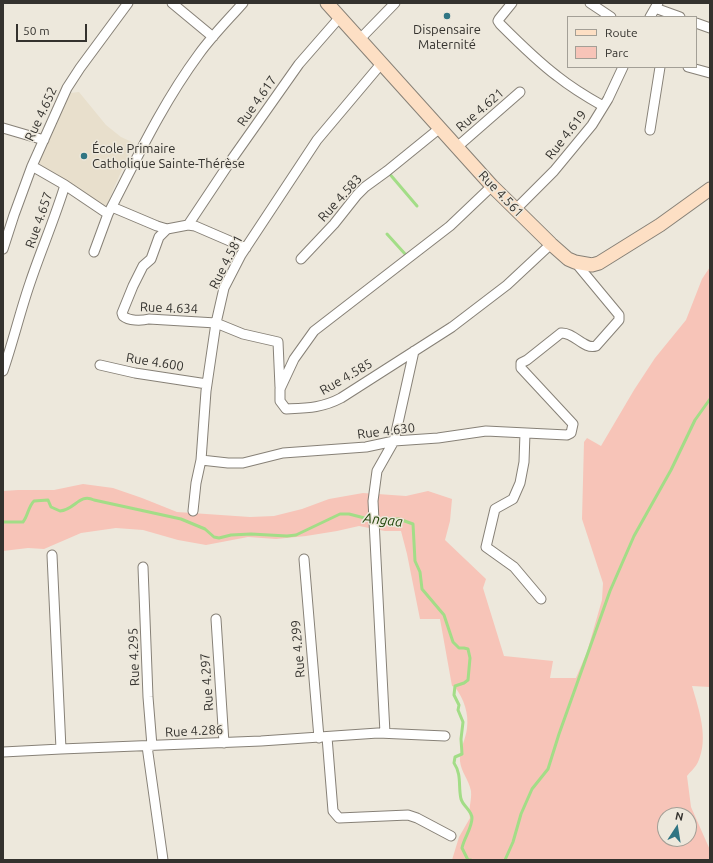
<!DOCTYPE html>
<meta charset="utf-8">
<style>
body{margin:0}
#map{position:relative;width:713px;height:863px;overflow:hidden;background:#ede8dc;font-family:Ubuntu,sans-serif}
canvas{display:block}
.frame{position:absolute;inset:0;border:4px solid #34322e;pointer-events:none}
.legend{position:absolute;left:567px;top:16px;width:130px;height:52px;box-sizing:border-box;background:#ede8dc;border:1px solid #a39f96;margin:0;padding:5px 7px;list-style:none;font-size:12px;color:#34322e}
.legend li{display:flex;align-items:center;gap:8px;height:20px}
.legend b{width:20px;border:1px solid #a39f96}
.north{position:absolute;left:657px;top:807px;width:40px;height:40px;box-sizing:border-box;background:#ede8dc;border:1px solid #a39f96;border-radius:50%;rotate:12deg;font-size:11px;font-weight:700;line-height:16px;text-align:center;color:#34322e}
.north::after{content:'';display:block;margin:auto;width:14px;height:18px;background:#307583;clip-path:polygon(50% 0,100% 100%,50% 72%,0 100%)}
.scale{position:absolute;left:16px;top:24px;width:71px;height:18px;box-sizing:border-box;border:2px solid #34322e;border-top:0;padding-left:5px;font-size:12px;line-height:14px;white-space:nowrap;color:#34322e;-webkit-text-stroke:3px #ede8dc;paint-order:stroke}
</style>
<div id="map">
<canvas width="713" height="863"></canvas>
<div class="frame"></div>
<ul class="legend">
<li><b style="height:5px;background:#fddfc4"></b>Route</li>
<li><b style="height:11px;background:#f7c4b8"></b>Parc</li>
</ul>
<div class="north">N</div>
<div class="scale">50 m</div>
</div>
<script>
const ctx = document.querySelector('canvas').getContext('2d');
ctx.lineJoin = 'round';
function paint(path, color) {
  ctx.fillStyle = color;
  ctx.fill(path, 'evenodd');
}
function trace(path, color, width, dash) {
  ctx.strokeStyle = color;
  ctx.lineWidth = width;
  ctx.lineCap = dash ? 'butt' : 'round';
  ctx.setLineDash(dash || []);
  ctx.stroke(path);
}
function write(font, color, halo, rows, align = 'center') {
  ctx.font = font + ' Ubuntu,sans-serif';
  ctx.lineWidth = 3;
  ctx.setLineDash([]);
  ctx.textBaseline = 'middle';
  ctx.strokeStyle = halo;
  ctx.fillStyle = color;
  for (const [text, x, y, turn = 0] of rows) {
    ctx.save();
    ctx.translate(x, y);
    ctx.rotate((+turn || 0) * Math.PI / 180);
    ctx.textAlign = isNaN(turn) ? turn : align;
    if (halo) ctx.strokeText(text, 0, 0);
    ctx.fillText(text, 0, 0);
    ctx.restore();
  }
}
const built = new Path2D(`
 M 79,92 L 106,125 L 121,137 L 134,143 L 113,190 L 106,208 L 37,162 L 70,93 Z`);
const green = new Path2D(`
 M 710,267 L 710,687 L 692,686 C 699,710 709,738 698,762 C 696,767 690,772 687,776 L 691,807 L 710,850 L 710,860 L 452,860 L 459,837 L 470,818 C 468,809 472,800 471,791 C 469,780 461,772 460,761 C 459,750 466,739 467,728 C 469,714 464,699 455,687 L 452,686 L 440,619 L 420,619 L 407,554 L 401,531 L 385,531 L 359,526 L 337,531 L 306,536 L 276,539 L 248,537 L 206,545 L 178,540 L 143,530 L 116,528 L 81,533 L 44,549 L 28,548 L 3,551 L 3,491 L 18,490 L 54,490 L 83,484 L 113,488 L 142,498 L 177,512 L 250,517 L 274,516 L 302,509 L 329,499 L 363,493 L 406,496 L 428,491 L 452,499 L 450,521 L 445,540 L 486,579 L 483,588 L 504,656 L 553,661 L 550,678 L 576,678 L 587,652 L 602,600 L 603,583 L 582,519 L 584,442 L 587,438 L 601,446 L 634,390 L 655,358 L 686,320 L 702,279 ZM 665,815 L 689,815 L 689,839 L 665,839 Z`);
const stream = new Path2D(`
 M 388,172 L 417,206
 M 387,234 L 406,255
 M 3,522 L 23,522 C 28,516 28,507 34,501 L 48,500 L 51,507 L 60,511 C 75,510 79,493 94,500 L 181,519 L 205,529 L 214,537 L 219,538 L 231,535 L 251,534 L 287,536 L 296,535 L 340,514 L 349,514 L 380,522 L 390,519 L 399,519 L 413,524 L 415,561 L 420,572 L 422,589 L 444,615 L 453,642 L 459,648 L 464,648 L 468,649 L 470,658 L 468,680 L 464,683 L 455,686 L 454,695 L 459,705 L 458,710 L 463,722 L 461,739 L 462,754 L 455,757 L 454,763 C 462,775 458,786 461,799 C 463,806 472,811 472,818 C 472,828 464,838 462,848 L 468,860 L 471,860
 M 505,860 L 513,842 L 521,814 L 532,789 L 548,769 L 559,734 L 610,591 L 634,536 L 671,470 L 695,420 L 710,399`);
const street = new Path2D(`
 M 172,3 L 213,37
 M 512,3 L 499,19 L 498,21 L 500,24 C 518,42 537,61 557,76 C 572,88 587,97 603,106
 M 590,3 L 611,17
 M 655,8 L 680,17
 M 650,17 L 658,3
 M 696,23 L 710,28
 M 360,39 L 395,3
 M 688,67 L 710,73
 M 3,128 L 44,140
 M 650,130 L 660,67
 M 457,147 L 520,92
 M 32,166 L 65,185
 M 492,186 L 450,226 L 314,331 L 294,359 L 280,389 L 280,401 L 286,409 C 307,408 322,408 341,398 L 452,327 L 507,285 L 551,244
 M 112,207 L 157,226 L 167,229
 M 516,209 L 554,171 L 592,125 L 608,99 L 623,67
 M 188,225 L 232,159 L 299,64 L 340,17
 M 246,248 L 195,226 L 188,225 L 167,229 L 159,237 L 151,259 L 143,266 L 133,286 L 122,313 L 123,316 C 129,321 141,321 149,319 L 216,323 L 243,334 L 278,342 L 280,387
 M 3,249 L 14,215 L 32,166 L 67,88 L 80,68 L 128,3
 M 94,252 L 108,214
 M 301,259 L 334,224 L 357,195 L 365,187 L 387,171 L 440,128
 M 100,365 L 135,373 L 207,384
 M 3,371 C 13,342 20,312 30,283 C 41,250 55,218 65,185 L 108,214 C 136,160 162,104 199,54 C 212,36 228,20 243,3
 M 525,433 L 524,462 L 520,483 L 513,499 L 495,509 L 486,547 L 514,567 L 541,599
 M 201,460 L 228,463 L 243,463 L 283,453 L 366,447 L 394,441 L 438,438 L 486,431 L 567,435 L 571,433 L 573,424 L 521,368 L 521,363 L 527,360 L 561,333 C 574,332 584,350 596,346 L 619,320 L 619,315 L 575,262
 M 193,511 L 196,483 L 201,460 L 206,391 L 216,323 L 224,288 L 241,255 L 317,140 L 381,64
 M 52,555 L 61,749
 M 304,559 L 319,738
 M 143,567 L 148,697 L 152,746
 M 216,619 L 224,743
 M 385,733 L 373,501 L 377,471 L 394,441 L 414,351
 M 327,737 L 333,811 L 339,818 L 408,815 L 417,818 L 451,836
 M 147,746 L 163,860
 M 3,752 L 61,749 L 261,741 L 378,733 L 445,736`);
const secondary = new Path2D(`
 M 327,3 L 492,186 L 551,244 L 568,259 L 575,262 L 592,265 L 599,263 L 660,225 L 710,189`);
const markers = [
 [447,16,4,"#307583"],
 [84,156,4,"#307583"]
];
const poiNames = [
 ["Dispensaire",447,30],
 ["Maternité",447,45],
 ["École Primaire",92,149,"left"],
 ["Catholique Sainte-Thérèse",92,164,"left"]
];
const streetNames = [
 ["Rue 4.617",257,101,-55],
 ["Rue 4.621",480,110,-41],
 ["Rue 4.652",41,114,-65],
 ["Rue 4.619",566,135,-52],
 ["Rue 4.561",501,194,46],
 ["Rue 4.583",340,198,-48],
 ["Rue 4.657",39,220,-71],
 ["Rue 4.581",226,262,-63],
 ["Rue 4.634",169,308,2],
 ["Rue 4.600",155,362,9],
 ["Rue 4.585",346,377,-30],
 ["Rue 4.630",386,431,-7],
 ["Rue 4.299",298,649,-95],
 ["Rue 4.295",134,657,-92],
 ["Rue 4.297",207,682,-94],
 ["Rue 4.286",194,731,-3]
];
const waterNames = [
 ["Angaa",383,520,6]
];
paint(built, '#e8dfcc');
paint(green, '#f7c4b8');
trace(stream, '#a3dd87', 3);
trace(street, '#878177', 11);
trace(secondary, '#878177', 15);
trace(street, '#fff', 9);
trace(secondary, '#fddfc4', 13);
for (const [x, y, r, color] of markers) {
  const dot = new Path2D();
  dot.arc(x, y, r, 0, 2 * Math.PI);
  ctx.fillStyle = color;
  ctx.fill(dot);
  trace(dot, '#ede8dc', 1.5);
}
write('13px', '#34322e', '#ede8dc', poiNames);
write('13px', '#34322e', '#ede8dc', streetNames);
write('italic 14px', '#214509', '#ede8dc', waterNames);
</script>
